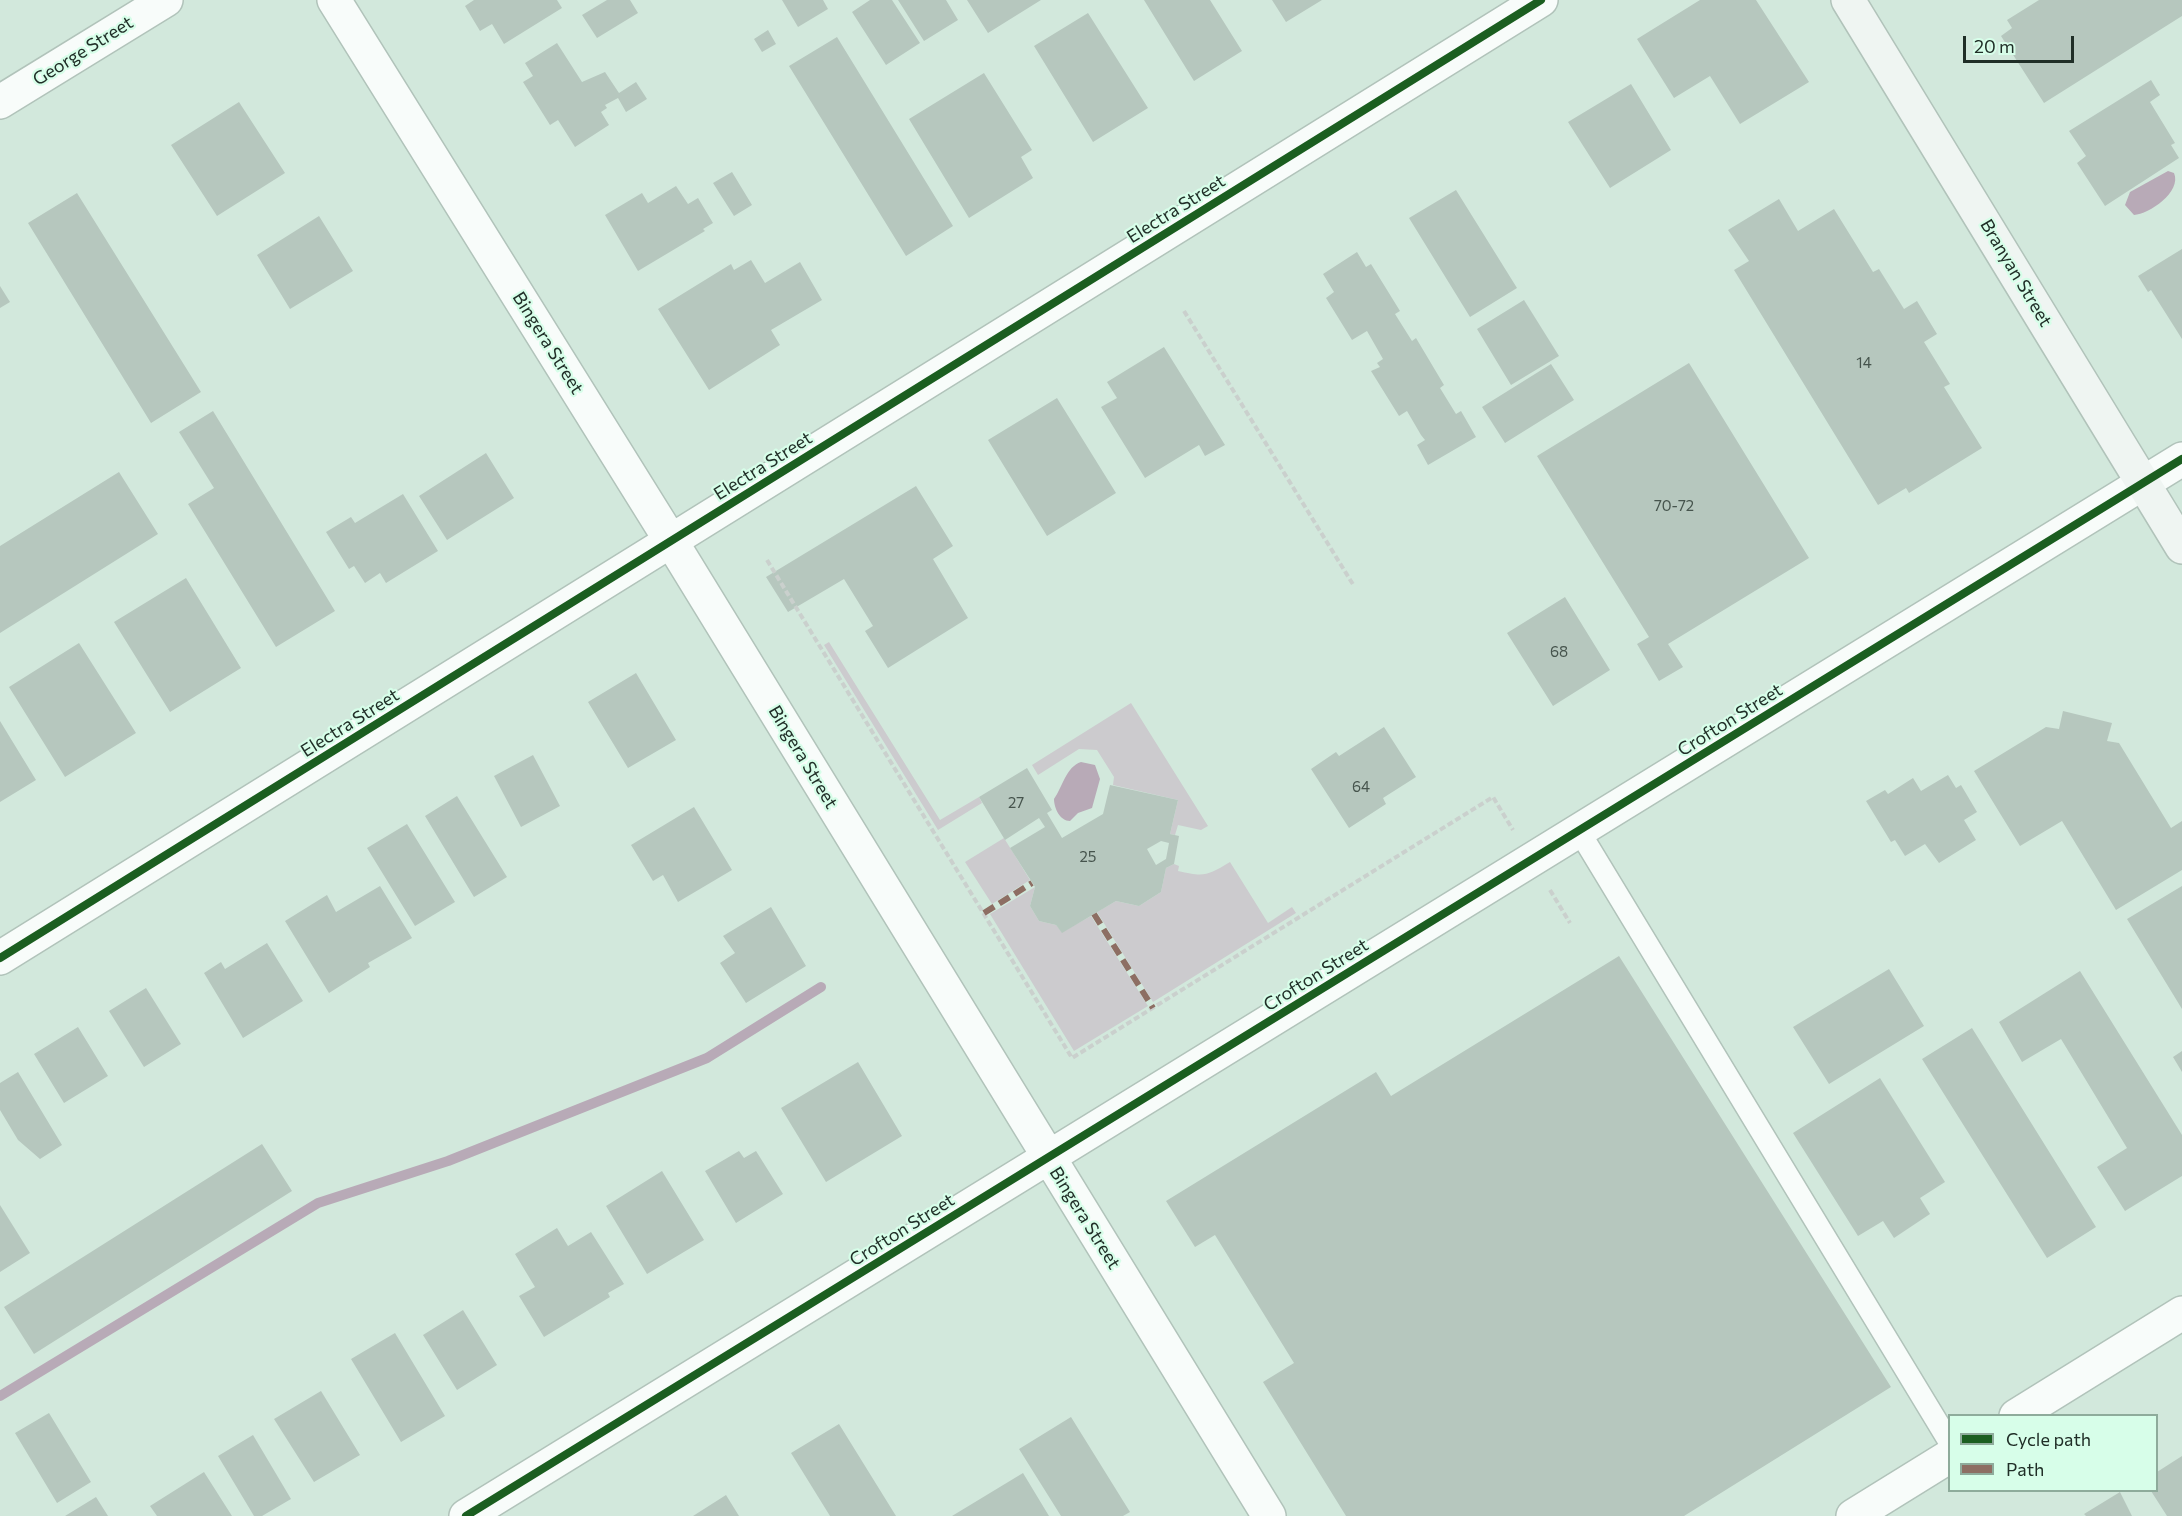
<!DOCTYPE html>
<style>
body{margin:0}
#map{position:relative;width:2182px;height:1516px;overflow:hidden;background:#d2e8dc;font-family:Commissioner,sans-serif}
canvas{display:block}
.legend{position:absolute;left:1948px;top:1414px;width:210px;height:78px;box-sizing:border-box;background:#d7fee9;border:2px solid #8eab9b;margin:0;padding:8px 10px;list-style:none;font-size:18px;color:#202e27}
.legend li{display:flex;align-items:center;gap:12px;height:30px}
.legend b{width:30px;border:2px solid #8eab9b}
.scale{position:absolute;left:1963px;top:36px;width:111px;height:27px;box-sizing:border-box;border:3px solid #202e27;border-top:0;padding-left:8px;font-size:18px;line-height:21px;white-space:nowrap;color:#202e27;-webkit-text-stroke:4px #d7fee9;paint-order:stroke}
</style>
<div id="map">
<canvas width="2182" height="1516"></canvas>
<ul class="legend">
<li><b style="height:8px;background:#1b5e20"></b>Cycle path</li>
<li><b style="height:8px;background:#8d6e63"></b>Path</li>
</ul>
<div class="scale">20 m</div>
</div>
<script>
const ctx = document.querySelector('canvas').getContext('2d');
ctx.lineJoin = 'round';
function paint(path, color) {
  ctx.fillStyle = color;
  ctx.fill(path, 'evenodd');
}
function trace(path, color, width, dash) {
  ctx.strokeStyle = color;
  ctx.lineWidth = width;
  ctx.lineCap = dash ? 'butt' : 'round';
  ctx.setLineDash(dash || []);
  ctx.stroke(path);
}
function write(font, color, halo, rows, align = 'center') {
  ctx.font = font + ' Commissioner,sans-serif';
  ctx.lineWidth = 4.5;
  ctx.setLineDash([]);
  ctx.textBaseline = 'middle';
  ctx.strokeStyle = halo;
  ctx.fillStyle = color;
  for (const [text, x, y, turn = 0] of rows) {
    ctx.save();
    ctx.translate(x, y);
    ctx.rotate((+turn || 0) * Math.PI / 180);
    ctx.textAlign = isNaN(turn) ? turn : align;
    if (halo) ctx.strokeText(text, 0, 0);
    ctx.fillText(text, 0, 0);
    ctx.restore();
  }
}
const green = new Path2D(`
 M 829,642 L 940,820 L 979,797 L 982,803 L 938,830 L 824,645 Z
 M 1131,703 L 1208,826 L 1201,830 L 1178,825 L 1175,835 L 1170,834 L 1178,800 L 1113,785 L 1114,777 L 1097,750 L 1079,749 L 1038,775 L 1032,765 Z
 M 1004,838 L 1030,880 L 992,904 L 965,862 Z
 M 1230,862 L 1268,923 L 1292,907 L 1296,913 L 1153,1002 L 1097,912 L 1116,901 L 1139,906 L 1161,892 L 1166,868 L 1174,864 L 1179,866 L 1178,871 C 1204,877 1207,876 1230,862 Z
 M 1035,887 L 1030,906 L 1039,921 L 1056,925 L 1062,932 L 1091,916 L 1148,1006 L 1074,1051 L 990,914 Z`);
const water = new Path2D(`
 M 2168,171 L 2174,173 C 2182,192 2149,214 2134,215 L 2125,205 L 2130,192 Z
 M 1081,762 L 1095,765 L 1100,779 L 1092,808 L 1078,813 L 1070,821 C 1060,821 1054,808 1054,799 C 1063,786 1066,767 1081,762 Z`);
const stream = new Path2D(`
 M 0,1396 L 318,1203 L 448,1161 L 707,1058 L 821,987`);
const building = new Path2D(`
 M 474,0 L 557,0 L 562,8 L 504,44 L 492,24 L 480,31 L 465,6 Z
 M 607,0 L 630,0 L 638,13 L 597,38 L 582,15 Z
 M 782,0 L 823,0 L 828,9 L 798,27 Z
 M 870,0 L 892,0 L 920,43 L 886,65 L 852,12 Z
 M 898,0 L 946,0 L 958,20 L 924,41 Z
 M 967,0 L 1041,0 L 988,33 Z
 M 1144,0 L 1210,0 L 1242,51 L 1194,81 Z
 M 1272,0 L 1322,0 L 1286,22 Z
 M 1700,0 L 1756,0 L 1809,82 L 1740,124 L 1710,76 L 1674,98 L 1637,39 Z
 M 2039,0 L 2182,0 L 2182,16 L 2044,103 L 2001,36 L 2012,28 L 2007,20 Z
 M 1088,13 L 1148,108 L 1093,142 L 1034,46 Z
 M 768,30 L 776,44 L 762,52 L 754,39 Z
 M 837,37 L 953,226 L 906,256 L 789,66 Z
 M 557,43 L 582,82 L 605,72 L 619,93 L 636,82 L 647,99 L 626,112 L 618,98 L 605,105 L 607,108 L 601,112 L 609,125 L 575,147 L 558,120 L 550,125 L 523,82 L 533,76 L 525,63 Z
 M 984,73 L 1032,150 L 1021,157 L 1033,178 L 969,218 L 909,119 Z
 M 2151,80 L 2160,95 L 2150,102 L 2175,143 L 2171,145 L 2179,158 L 2105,206 L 2077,163 L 2086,156 L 2069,131 Z
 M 1631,84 L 1671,150 L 1610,188 L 1568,122 Z
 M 239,102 L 285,173 L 217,216 L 171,145 Z
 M 732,172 L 752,205 L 734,216 L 713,183 Z
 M 676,186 L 688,204 L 698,198 L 713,223 L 703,229 L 705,231 L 638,271 L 605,215 L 642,193 L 648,203 Z
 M 1456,190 L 1517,288 L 1470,317 L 1409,218 Z
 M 77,193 L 201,392 L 151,423 L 28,223 Z
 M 1779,199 L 1798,231 L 1834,209 L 1873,272 L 1879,269 L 1904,309 L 1917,301 L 1937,334 L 1924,342 L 1950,384 L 1944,387 L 1982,448 L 1909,493 L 1906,488 L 1878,505 L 1734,270 L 1749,261 L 1728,230 Z
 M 319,216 L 353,271 L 290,309 L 257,255 Z
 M 2182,249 L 2182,339 L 2151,290 L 2148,292 L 2138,276 Z
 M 1357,252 L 1366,267 L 1371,264 L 1400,311 L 1395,314 L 1412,341 L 1416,338 L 1444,385 L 1440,388 L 1456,414 L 1461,411 L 1476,437 L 1428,465 L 1417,445 L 1425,440 L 1421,435 L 1407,411 L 1399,416 L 1371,371 L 1380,367 L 1377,363 L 1383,359 L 1367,331 L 1352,340 L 1326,298 L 1334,292 L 1323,274 Z
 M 751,260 L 765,283 L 800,262 L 822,300 L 771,330 L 780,345 L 709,390 L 658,309 L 731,264 L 734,270 Z
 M 0,286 L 10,302 L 0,308 Z
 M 1524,300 L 1559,356 L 1511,385 L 1477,329 Z
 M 1164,347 L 1225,445 L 1205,456 L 1199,445 L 1145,478 L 1101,407 L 1117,398 L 1107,382 Z
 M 1689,363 L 1809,558 L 1668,644 L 1683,667 L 1659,681 L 1637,644 L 1649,637 L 1537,456 Z
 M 1551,364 L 1574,400 L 1505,443 L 1482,407 Z
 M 1057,398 L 1116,493 L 1047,536 L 988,440 Z
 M 213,411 L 335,611 L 276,647 L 188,504 L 214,488 L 179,432 Z
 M 486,453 L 514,498 L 447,540 L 419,496 Z
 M 119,472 L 158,534 L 0,633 L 0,546 Z
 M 916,486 L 953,546 L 933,559 L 968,618 L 888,668 L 865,631 L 873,626 L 844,579 L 788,612 L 766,577 Z
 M 403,494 L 438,551 L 386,583 L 380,573 L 365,583 L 354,566 L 349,569 L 326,532 L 351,517 L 355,523 Z
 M 186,578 L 241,668 L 170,712 L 114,622 Z
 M 1565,597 L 1610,670 L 1553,706 L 1507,633 Z
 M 79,643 L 136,733 L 65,777 L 9,687 Z
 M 636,673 L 676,740 L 628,768 L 588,702 Z
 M 2063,711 L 2112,723 L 2107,741 L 2119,743 L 2171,828 L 2182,821 L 2182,870 L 2116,910 L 2062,821 L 2020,846 L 1974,771 L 2046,727 L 2059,729 Z
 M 0,721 L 36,780 L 0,802 Z
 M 1384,727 L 1416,777 L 1383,798 L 1386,804 L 1349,828 L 1311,769 L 1336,752 L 1339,756 Z
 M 533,755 L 560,806 L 521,827 L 494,776 Z
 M 1027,768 L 1052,810 L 1047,813 L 1062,838 L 1103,814 L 1110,785 L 1178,800 L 1170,834 L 1179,836 L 1174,864 L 1166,868 L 1161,892 L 1139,906 L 1116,901 L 1062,933 L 1056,925 L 1039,921 L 1030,906 L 1035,887 L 1010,848 L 1045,827 L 1039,818 L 1005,840 L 979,797 ZM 1161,841 L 1169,843 L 1166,859 L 1156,865 L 1147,849 Z
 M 1948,775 L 1956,788 L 1961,785 L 1977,812 L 1964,820 L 1976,840 L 1939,863 L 1925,844 L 1905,856 L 1895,840 L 1891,842 L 1866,801 L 1885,790 L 1888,794 L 1913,778 L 1921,791 Z
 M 457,796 L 507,877 L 474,897 L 425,816 Z
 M 694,807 L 732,870 L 678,902 L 663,875 L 653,881 L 631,845 Z
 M 407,824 L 455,902 L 415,926 L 367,848 Z
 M 380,886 L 412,938 L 368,963 L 370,967 L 329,993 L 285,921 L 327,895 L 336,912 Z
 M 2182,886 L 2182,1009 L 2127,919 Z
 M 771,907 L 806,966 L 746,1003 L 720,963 L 735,953 L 723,936 Z
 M 267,943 L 303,1001 L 243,1038 L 204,973 L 221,962 L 225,969 Z
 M 1619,956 L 1891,1387 L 1684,1516 L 1346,1516 L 1263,1382 L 1294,1363 L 1215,1235 L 1195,1247 L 1166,1201 L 1376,1072 L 1391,1096 Z
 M 1889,969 L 1924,1026 L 1829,1084 L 1793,1027 Z
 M 2080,971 L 2182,1135 L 2182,1176 L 2125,1211 L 2097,1167 L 2127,1148 L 2061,1039 L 2022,1062 L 1999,1022 Z
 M 146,988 L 181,1044 L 144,1067 L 109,1011 Z
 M 78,1027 L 108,1076 L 64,1103 L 34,1054 Z
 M 1972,1028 L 2096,1227 L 2047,1258 L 1922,1059 Z
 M 2182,1051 L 2182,1072 L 2173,1057 Z
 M 858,1062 L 902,1136 L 826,1182 L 781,1108 Z
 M 18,1072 L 62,1145 L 40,1159 L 18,1140 L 0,1110 L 0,1083 Z
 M 1880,1078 L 1945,1182 L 1920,1198 L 1930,1214 L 1894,1238 L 1883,1221 L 1858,1236 L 1793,1133 Z
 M 262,1144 L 292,1191 L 34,1354 L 4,1307 Z
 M 739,1151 L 744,1158 L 756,1151 L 783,1194 L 736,1223 L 705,1171 Z
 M 662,1171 L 704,1240 L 647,1274 L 606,1206 Z
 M 0,1205 L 30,1253 L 0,1272 Z
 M 557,1228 L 568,1246 L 591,1232 L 624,1284 L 608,1293 L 610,1297 L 544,1337 L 519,1296 L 535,1287 L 515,1254 Z
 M 463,1310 L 497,1365 L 457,1390 L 423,1335 Z
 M 395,1333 L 445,1416 L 401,1442 L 351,1359 Z
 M 321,1391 L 360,1455 L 314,1482 L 274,1419 Z
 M 49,1413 L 91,1482 L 57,1503 L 15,1433 Z
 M 1071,1417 L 1130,1512 L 1123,1516 L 1061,1516 L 1019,1449 Z
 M 839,1424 L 896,1516 L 830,1516 L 791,1453 Z
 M 253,1435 L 291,1499 L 262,1516 L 254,1516 L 218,1456 Z
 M 2182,1456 L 2182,1516 L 2167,1516 L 2151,1491 L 2157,1491 L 2157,1472 Z
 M 204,1472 L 232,1516 L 157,1516 L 150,1506 Z
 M 1023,1473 L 1049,1516 L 952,1516 Z
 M 2120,1492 L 2132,1516 L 2086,1516 L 2084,1514 Z
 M 726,1495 L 739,1516 L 693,1516 Z
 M 96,1497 L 108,1516 L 65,1516 Z`);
const path = new Path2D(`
 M 1184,311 L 1354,586
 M 767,560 L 1072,1058 L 1493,797 L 1513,830
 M 1550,890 L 1570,923`);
const lane = new Path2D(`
 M 1579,831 L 1950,1443`);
const street = new Path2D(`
 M 334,0 L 671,541 L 1269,1516
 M 0,102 L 166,0
 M 0,958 L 1541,0
 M 2016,1416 L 2182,1313
 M 466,1516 L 2182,459
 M 1853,1516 L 1950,1456`);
const secondary = new Path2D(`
 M 1848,0 L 2182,547`);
const quiet = new Path2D(`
 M 984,913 L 1032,883
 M 1094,914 L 1153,1008`);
const cycleway = new Path2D(`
 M 0,958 L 1541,0
 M 466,1516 L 2182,459`);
const numberNames = [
 ["14",1864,363],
 ["70-72",1674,506],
 ["68",1559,652],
 ["64",1361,787],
 ["27",1016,803],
 ["25",1088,857]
];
const streetNames = [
 ["George Street",83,51,-32],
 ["Electra Street",1176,209,-32],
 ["Branyan Street",2016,273,59],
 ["Bingera Street",548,343,58],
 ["Electra Street",763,466,-32],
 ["Crofton Street",1730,720,-32],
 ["Electra Street",350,723,-32],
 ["Bingera Street",803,757,59],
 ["Crofton Street",1316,975,-32],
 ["Bingera Street",1085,1218,58],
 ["Crofton Street",902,1230,-32]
];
paint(green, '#cccbce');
paint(water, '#b8aab7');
trace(stream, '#b8aab7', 10);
paint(building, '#b6c7be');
trace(lane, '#b1c3ba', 24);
trace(street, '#b1c3ba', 36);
trace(secondary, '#b1c3ba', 36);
trace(path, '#cad0cd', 4, [6, 3]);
trace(lane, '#f8fcfa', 21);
trace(street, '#f8fcfa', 33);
trace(secondary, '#eff5f2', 33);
trace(quiet, '#8d6e63', 6, [12, 6]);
trace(cycleway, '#1b5e20', 8);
write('15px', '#46544d', null, numberNames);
write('18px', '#202e27', '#d7fee9', streetNames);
</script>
